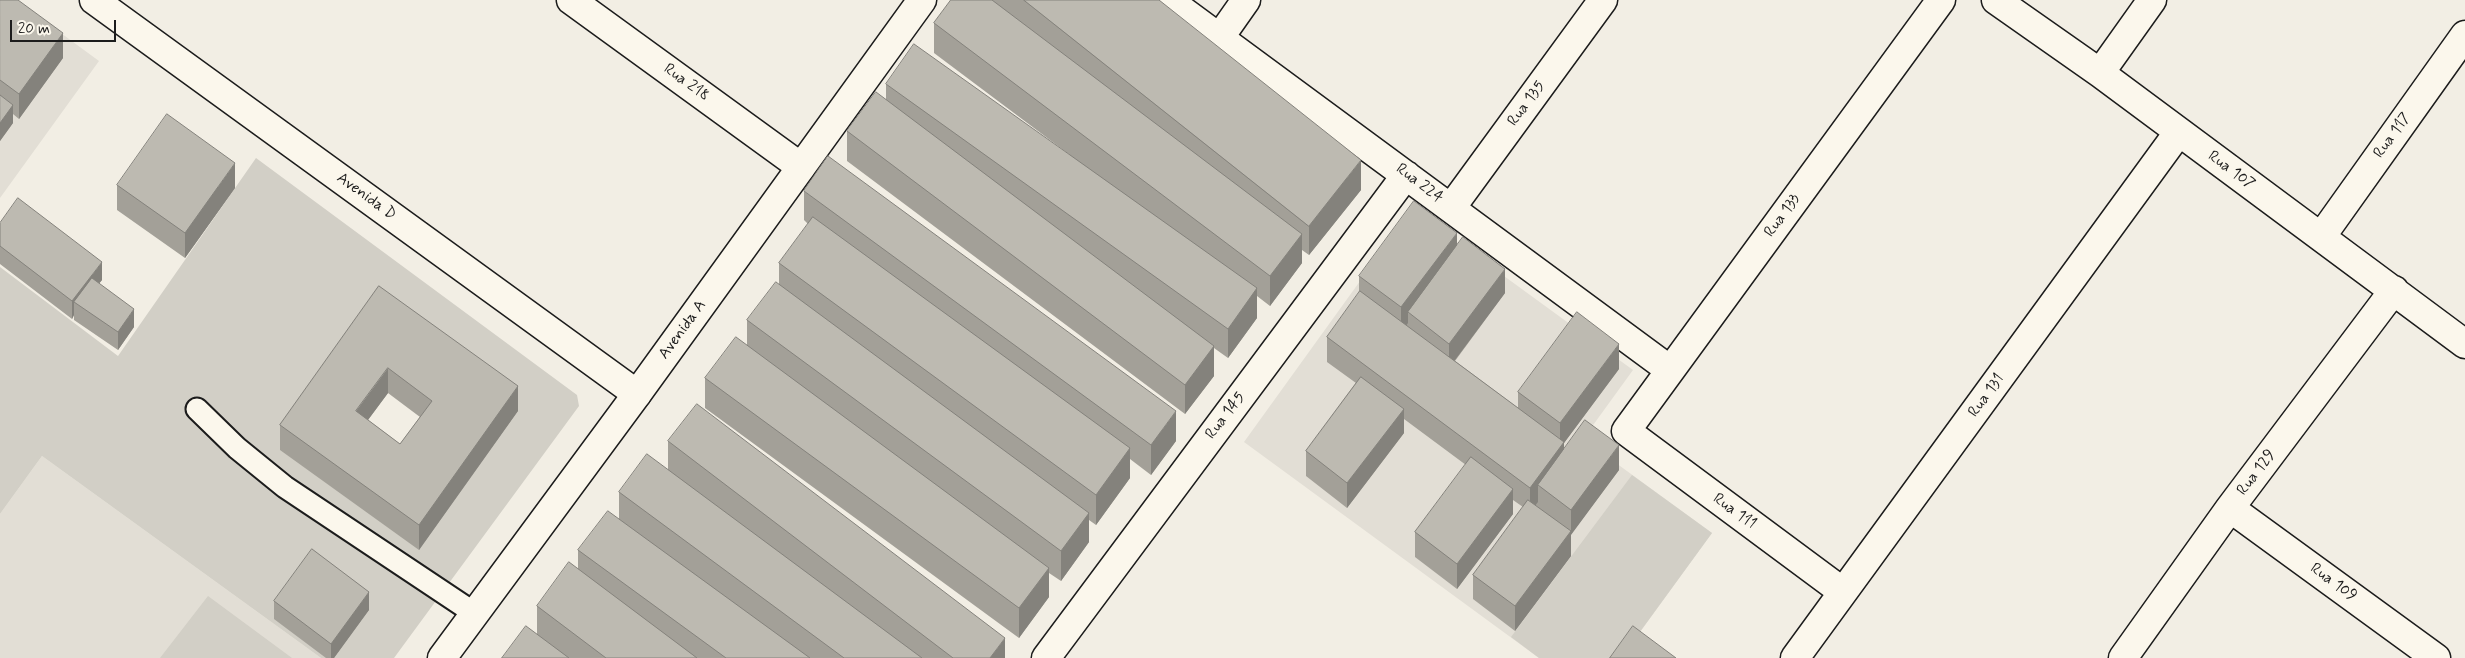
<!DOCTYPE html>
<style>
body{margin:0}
#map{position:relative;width:2465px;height:658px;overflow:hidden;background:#f2eee4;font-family:Mynerve,sans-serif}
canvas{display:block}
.scale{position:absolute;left:10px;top:20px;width:106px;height:22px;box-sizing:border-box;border:2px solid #1c1c1c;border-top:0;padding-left:6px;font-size:15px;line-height:18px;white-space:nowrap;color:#1c1c1c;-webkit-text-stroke:4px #fbf7ec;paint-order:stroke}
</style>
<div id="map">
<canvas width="2465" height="658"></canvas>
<div class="scale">20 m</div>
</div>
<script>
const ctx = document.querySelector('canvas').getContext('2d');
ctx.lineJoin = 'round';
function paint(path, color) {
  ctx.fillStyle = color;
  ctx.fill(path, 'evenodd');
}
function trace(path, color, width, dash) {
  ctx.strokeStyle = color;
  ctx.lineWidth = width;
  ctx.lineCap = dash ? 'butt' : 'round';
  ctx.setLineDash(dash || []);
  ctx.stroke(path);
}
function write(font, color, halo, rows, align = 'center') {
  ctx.font = font + ' Mynerve,sans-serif';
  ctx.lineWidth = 5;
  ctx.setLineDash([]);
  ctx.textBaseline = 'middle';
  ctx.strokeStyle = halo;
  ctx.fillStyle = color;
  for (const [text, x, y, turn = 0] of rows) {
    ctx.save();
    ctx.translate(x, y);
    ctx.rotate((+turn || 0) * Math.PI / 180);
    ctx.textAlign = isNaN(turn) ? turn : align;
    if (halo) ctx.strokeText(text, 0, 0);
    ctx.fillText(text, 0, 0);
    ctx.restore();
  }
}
const built = new Path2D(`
 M 0,0 L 54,28 L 99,61 L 0,198 Z
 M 1412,209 L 1633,370 L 1583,439 L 1712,533 L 1621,658 L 1539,658 L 1244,442 Z
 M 42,456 L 321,658 L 0,658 L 0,514 Z`);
const green = new Path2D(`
 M 256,158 L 577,395 L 579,406 L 394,658 L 334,658 L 369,610 L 326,658 L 321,658 L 42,456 L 0,514 L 0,267 L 118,356 ZM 379,311 L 518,411 L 419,549 L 280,449 Z
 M 1632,475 L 1712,533 L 1621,658 L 1539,658 L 1511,637 Z
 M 208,596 L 292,658 L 160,658 Z`);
const service = new Path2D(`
 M 197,409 L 237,448 L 285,487 L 474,613`);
const minor = new Path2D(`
 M 94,0 L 637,394
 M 571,0 L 801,167
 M 1168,0 L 1670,370
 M 1996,0 L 2100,73 L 2465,344
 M 1220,37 L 1246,0
 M 2100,73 L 2152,0
 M 1451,208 L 1603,0
 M 2321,237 L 2465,35
 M 2230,508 L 2436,658
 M 1843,592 L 1626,431 L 1941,0
 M 1046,658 L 1406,175
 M 1795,658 L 2178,133
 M 2123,658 L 2230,508 L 2394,290`);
const tertiary = new Path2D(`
 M 442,658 L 637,394 L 922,0`);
const wall = new Path2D(`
 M 0,0 L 63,58 L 19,119 L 13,114 L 13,123 L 0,141 Z
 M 951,0 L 1159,0 L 1361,190 L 1309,255 L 1302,250 L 1302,263 L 1270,306 L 1257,296 L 1257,318 L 1228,358 L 1214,348 L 1214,376 L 1185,414 L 847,161 L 847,131 L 886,99 L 886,84 L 1070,155 L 934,53 L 934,23 Z
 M 117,185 L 235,188 L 185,258 L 117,210 Z
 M 804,191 L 1176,441 L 1151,475 L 1130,459 L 1130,478 L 1096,525 L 1089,520 L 1089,542 L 1061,581 L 1049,573 L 1049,597 L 1019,638 L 705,408 L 705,378 L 747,345 L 747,320 L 779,284 L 779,263 L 808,224 L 804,220 Z
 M 0,223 L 102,280 L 99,283 L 134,327 L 118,350 L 74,320 L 74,315 L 72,319 L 0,264 Z
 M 1457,246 L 1505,293 L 1455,361 L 1518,408 L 1518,392 L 1619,369 L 1564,443 L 1564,450 L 1619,470 L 1571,534 L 1571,556 L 1515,631 L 1473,599 L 1473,575 L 1523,507 L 1513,500 L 1513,514 L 1457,589 L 1415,557 L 1415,532 L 1466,465 L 1404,419 L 1404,433 L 1347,508 L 1306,476 L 1306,451 L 1356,383 L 1327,362 L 1327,337 L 1359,293 L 1359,276 Z
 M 379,286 L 518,411 L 419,550 L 280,450 L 280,425 ZM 388,393 L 420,417 L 400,444 L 368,420 Z
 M 668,441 L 1005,658 L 502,658 L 537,634 L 537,606 L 578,569 L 578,550 L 619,519 L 619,492 L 668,470 Z
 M 274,601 L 369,610 L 334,658 L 326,658 L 274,619 Z`);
const shadedWall = new Path2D(`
 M 63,33 L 63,58 L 19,119 L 19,94 Z
 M 13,105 L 13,123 L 0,141 L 0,123 Z
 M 1361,160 L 1361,190 L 1309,255 L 1309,226 Z
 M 235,163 L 235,188 L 185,258 L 185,233 Z
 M 1457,233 L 1457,258 L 1408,312 L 1408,323 L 1401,332 L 1401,307 Z
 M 1302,234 L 1302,263 L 1270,306 L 1270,276 Z
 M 102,262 L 102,280 L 81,306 L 74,302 L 74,315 L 72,319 L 72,301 Z
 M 1505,269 L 1505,293 L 1449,368 L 1449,344 Z
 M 1257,288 L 1257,318 L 1228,358 L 1228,329 Z
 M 134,309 L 134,327 L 118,350 L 118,332 Z
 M 1619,344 L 1619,369 L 1564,443 L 1564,467 L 1538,485 L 1538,502 L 1530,512 L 1530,488 L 1560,447 L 1560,423 Z
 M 1214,346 L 1214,376 L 1185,414 L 1185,385 Z
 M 388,368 L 388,393 L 356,436 L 356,411 Z
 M 518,386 L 518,411 L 419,550 L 419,525 Z
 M 1404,409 L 1404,433 L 1347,508 L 1347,483 Z
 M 1176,411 L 1176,441 L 1151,475 L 1151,445 Z
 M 1619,445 L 1619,470 L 1571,535 L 1571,510 Z
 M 1130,448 L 1130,478 L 1096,525 L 1096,495 Z
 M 1513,489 L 1513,514 L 1457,589 L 1457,564 Z
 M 1089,513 L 1089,542 L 1061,581 L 1061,551 Z
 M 1571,531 L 1571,556 L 1515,631 L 1515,606 Z
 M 1049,568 L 1049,597 L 1019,638 L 1019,608 Z
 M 369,592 L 369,610 L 334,658 L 331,658 L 331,644 Z
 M 1005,638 L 1005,658 L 990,658 Z`);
const building = new Path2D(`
 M 0,0 L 18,0 L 63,33 L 19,94 L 0,80 Z
 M 951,0 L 992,0 L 1302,234 L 1270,276 L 934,23 Z
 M 1024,0 L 1159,0 L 1361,160 L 1309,226 Z
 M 914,44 L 1257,288 L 1228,329 L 886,84 Z
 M 876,92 L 1214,346 L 1185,385 L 847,131 Z
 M 0,95 L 13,105 L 0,123 Z
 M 167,114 L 235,163 L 185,233 L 117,185 Z
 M 828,156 L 1176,411 L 1151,445 L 804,191 Z
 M 18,198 L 102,262 L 72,301 L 0,246 L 0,223 Z
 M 1414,201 L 1457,233 L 1401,307 L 1359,276 Z
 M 813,217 L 1130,448 L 1096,495 L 779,263 Z
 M 1463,237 L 1505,269 L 1449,344 L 1408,312 Z
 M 92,278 L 134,309 L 118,332 L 74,302 Z
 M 776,282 L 1089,513 L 1061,551 L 747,320 Z
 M 379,286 L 518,386 L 419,525 L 280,425 ZM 388,368 L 432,401 L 400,444 L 356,411 Z
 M 1360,291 L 1564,442 L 1530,488 L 1327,337 Z
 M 1577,312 L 1619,344 L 1560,423 L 1518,392 Z
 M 736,337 L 1049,568 L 1019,608 L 705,378 Z
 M 1361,377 L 1404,409 L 1347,483 L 1306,451 Z
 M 697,404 L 1005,638 L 990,658 L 953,658 L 668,441 Z
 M 1585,420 L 1619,445 L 1571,510 L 1538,485 Z
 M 647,454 L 922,658 L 844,658 L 619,492 Z
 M 1471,457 L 1513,489 L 1457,564 L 1415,532 Z
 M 1528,500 L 1571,531 L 1515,606 L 1473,575 Z
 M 608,511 L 810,658 L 726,658 L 578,550 Z
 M 312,549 L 369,592 L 331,644 L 274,601 Z
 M 569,562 L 697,658 L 606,658 L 537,606 Z
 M 526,626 L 569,658 L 502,658 Z
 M 1633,626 L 1676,658 L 1610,658 Z`);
const streetNames = [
 ["Rua 218",686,83,36],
 ["Rua 135",1527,104,-54],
 ["Rua 117",2393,136,-54],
 ["Rua 107",2231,171,36],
 ["Rua 224",1419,184,37],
 ["Avenida D",366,197,36],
 ["Rua 133",1783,216,-54],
 ["Avenida A",683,330,-54],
 ["Rua 131",1987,396,-54],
 ["Rua 145",1226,416,-53],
 ["Rua 129",2257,473,-53],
 ["Rua 111",1734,512,36],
 ["Rua 109",2333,583,36]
];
paint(built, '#e2ded5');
paint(green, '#d2cfc6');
trace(service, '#1c1c1c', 25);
trace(minor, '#1c1c1c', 31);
trace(tertiary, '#1c1c1c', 31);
trace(service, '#fbf7ec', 21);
trace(minor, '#fbf7ec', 28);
trace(tertiary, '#fbf7ec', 28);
paint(wall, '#a3a098');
paint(shadedWall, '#84827c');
paint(building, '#bdbab1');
trace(building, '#84827c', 1);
write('16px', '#1c1c1c', '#fbf7ec', streetNames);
</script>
